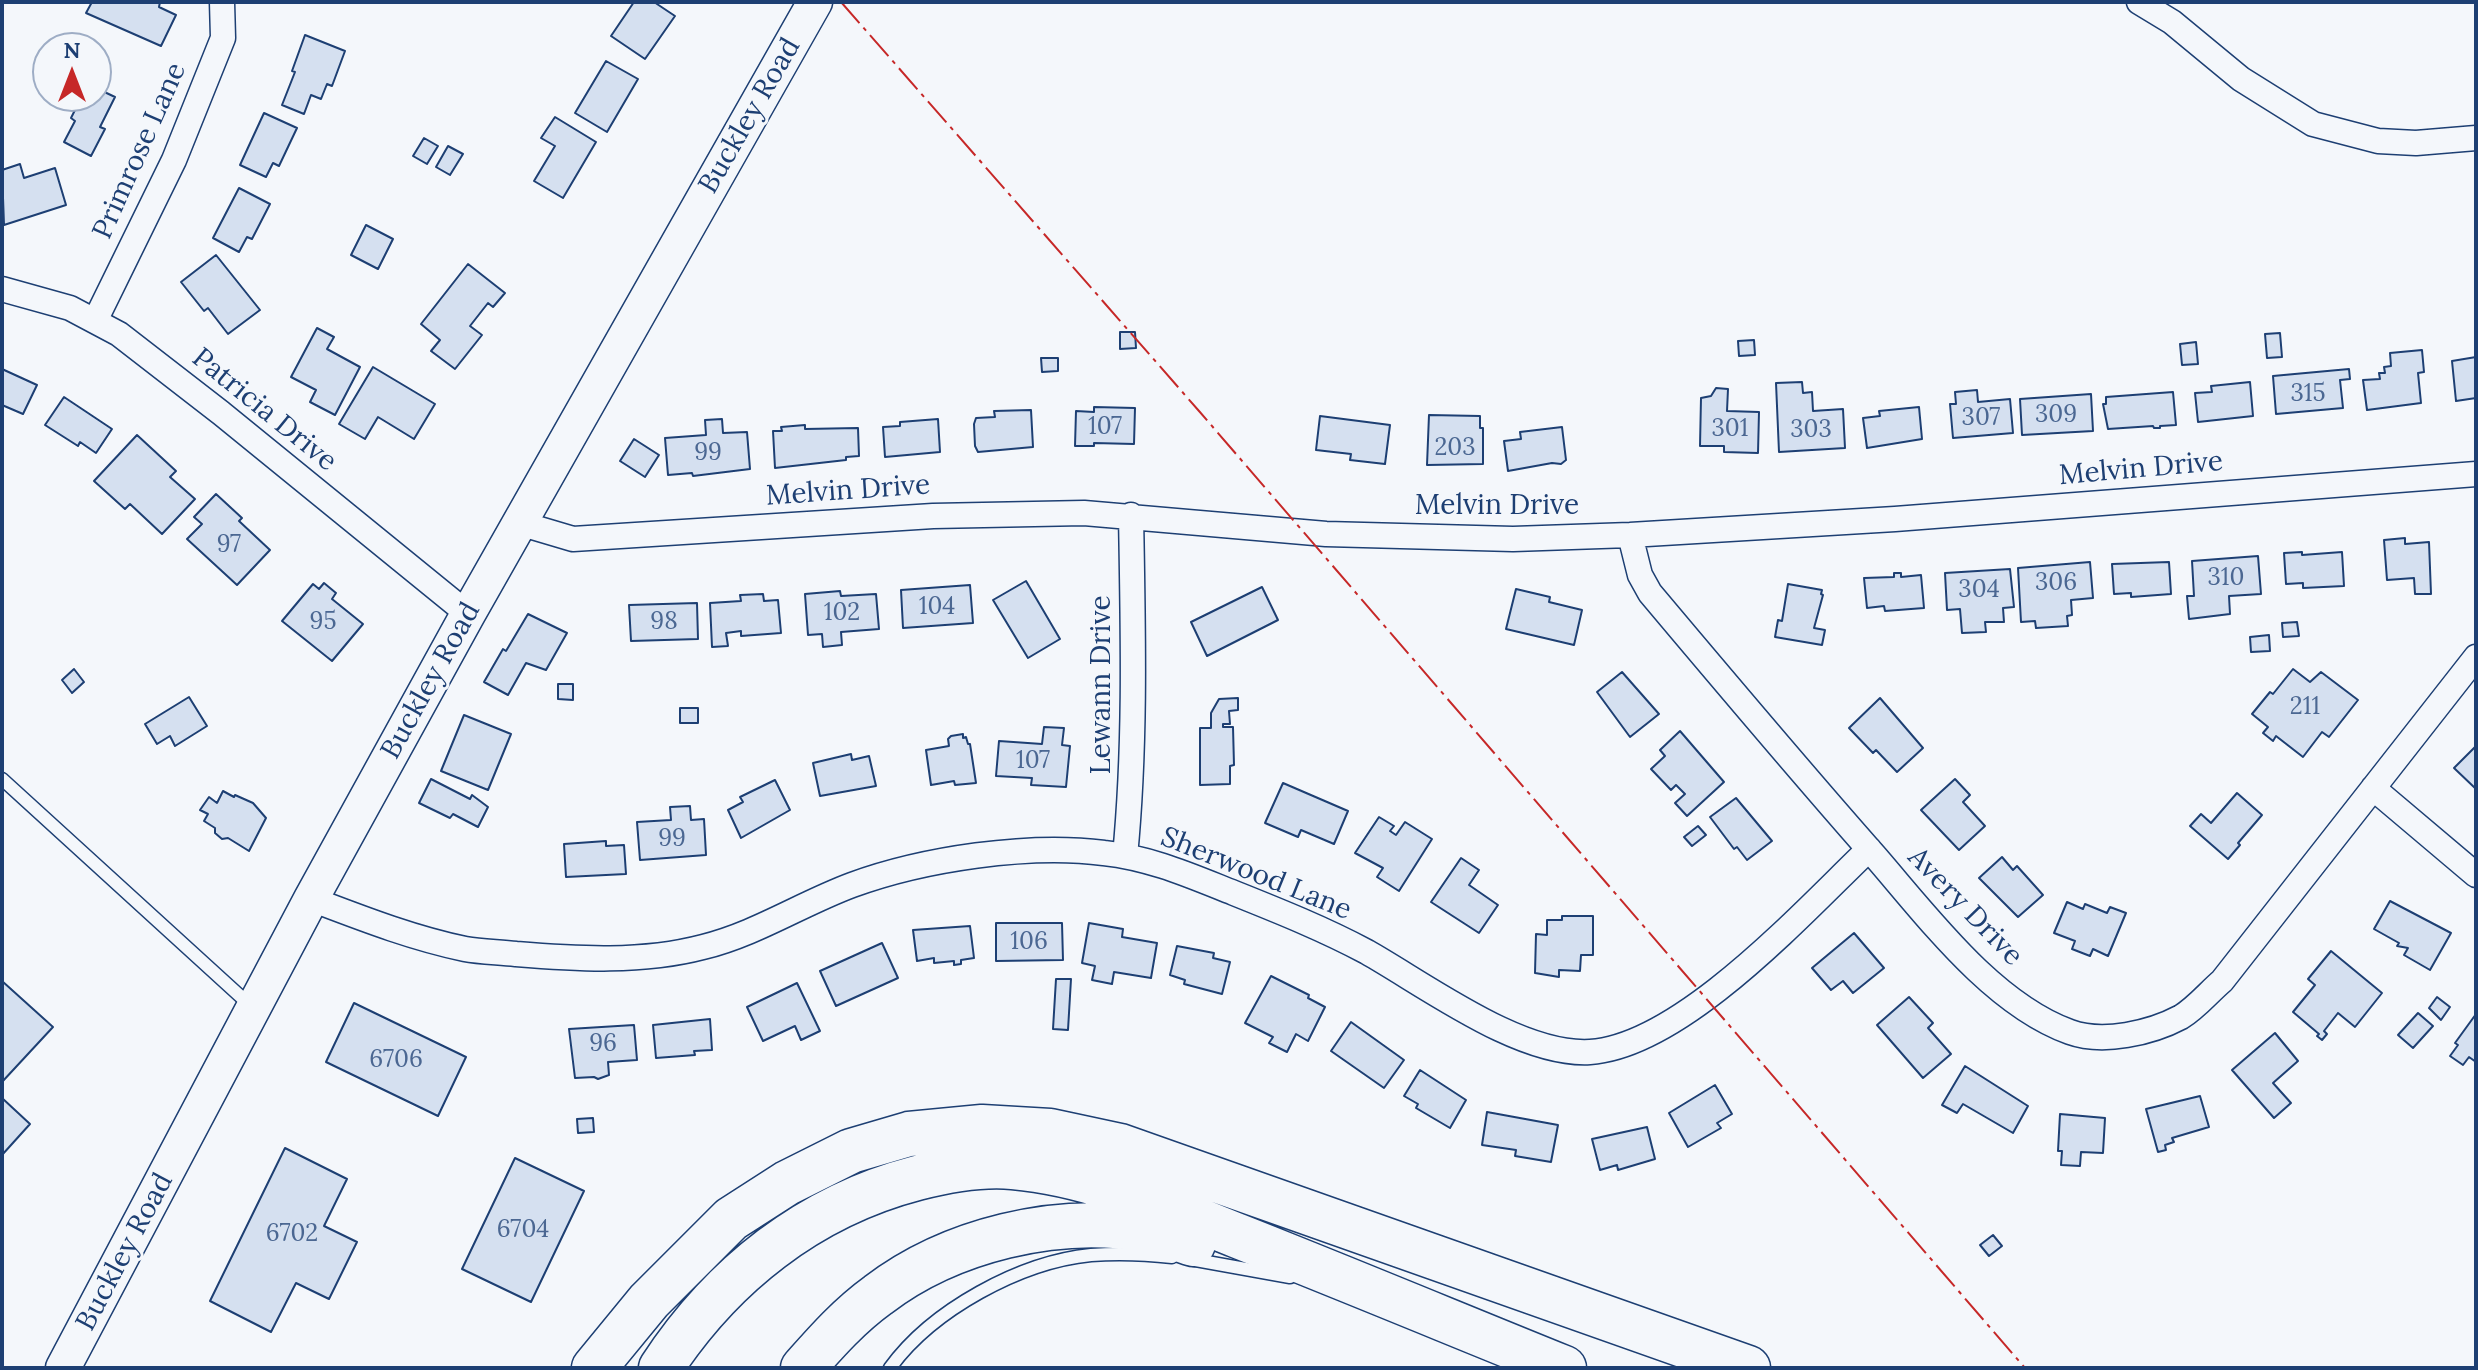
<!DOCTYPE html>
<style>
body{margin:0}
#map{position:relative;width:2478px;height:1370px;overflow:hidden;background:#f4f7fb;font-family:Lora,serif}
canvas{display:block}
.frame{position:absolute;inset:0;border:4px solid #1d3f73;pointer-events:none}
.north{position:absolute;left:32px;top:32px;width:80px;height:80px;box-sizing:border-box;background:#f4f7fb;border:2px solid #9eadc5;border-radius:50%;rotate:0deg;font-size:22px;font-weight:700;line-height:32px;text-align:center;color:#1d3f73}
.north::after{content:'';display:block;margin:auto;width:28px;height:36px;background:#c62828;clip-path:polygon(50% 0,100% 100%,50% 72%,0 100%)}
</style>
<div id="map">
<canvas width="2478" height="1370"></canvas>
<div class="frame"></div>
<div class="north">N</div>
</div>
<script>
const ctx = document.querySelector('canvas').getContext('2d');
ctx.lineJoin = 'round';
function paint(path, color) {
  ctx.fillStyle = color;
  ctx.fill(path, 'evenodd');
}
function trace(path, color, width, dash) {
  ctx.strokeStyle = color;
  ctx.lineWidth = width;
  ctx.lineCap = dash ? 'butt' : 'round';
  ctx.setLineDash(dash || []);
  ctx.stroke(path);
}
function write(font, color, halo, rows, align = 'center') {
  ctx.font = font + ' Lora,serif';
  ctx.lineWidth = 6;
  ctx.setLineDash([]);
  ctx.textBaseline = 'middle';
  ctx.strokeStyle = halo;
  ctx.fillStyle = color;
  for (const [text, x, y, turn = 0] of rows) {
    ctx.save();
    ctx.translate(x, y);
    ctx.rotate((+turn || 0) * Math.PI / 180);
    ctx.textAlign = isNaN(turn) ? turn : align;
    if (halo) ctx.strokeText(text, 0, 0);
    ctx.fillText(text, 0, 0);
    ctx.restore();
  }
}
const building = new Path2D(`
 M 92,2 L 160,2 L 159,7 L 176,15 L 161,46 L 86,13 Z
 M 634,2 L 654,2 L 675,16 L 645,59 L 611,36 Z
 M 305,35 L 345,51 L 332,86 L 327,84 L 321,99 L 311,95 L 304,114 L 282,105 L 295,72 L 292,71 Z
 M 606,61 L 638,79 L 607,132 L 575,113 Z
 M 96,88 L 115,97 L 100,127 L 105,129 L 91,156 L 64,142 L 75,121 L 71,118 L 82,96 L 96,96 Z
 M 264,113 L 297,128 L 279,166 L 273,163 L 266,177 L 240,165 Z
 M 555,117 L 596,142 L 563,198 L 534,181 L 555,146 L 541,138 Z
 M 424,138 L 438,146 L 427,164 L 413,156 Z
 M 448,146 L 463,154 L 450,175 L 436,167 Z
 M 20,164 L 24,178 L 55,168 L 66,205 L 4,225 L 2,170 Z
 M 239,188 L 270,204 L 252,239 L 247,237 L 239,252 L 213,238 Z
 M 366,225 L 393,239 L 378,269 L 351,255 Z
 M 216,255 L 260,310 L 228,334 L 208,308 L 204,311 L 181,282 Z
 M 468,264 L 505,293 L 493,307 L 488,303 L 470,326 L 482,335 L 455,369 L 431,351 L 440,340 L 421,324 Z
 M 317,328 L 334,337 L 327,349 L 360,367 L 335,415 L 310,402 L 316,390 L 291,377 Z
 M 1120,332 L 1135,332 L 1136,348 L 1120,349 Z
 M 2280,333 L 2282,357 L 2267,358 L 2265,334 Z
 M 1754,340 L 1755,355 L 1739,356 L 1738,341 Z
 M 2196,342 L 2198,364 L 2182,365 L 2180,344 Z
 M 2422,350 L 2424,372 L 2418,373 L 2421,403 L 2367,410 L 2363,380 L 2380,379 L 2379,373 L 2385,373 L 2384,367 L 2391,366 L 2390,353 Z
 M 2476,357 L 2476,398 L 2456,401 L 2452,361 Z
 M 1041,358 L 1058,358 L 1058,371 L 1042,372 Z
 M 373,367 L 435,404 L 414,439 L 378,417 L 365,439 L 339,424 Z
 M 2,369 L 37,385 L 23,414 L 2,405 Z
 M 2349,369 L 2350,379 L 2340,380 L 2343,408 L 2276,414 L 2273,376 Z
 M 1802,382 L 1803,393 L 1812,392 L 1813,411 L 1843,409 L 1845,448 L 1779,452 L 1776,383 Z
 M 2250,382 L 2253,416 L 2198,422 L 2195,393 L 2212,392 L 2211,386 Z
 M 1716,388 L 1728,389 L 1727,411 L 1759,412 L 1758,453 L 1724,452 L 1724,446 L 1700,446 L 1701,398 L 1711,396 Z
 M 1977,390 L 1978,402 L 2010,399 L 2013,433 L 1953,438 L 1950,404 L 1956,404 L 1955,392 Z
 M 2173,392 L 2176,425 L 2160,426 L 2160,428 L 2154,428 L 2153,426 L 2108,429 L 2103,404 L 2106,404 L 2106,397 Z
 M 2091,394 L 2093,431 L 2022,435 L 2020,399 Z
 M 64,397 L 112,429 L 96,453 L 80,442 L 78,446 L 45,425 Z
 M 1094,407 L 1135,408 L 1134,444 L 1094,443 L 1094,446 L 1075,446 L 1076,411 L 1094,412 Z
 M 1919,407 L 1922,439 L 1867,448 L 1863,418 L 1880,416 L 1879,411 Z
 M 1031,410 L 1033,447 L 978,452 L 975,446 L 974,424 L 976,418 L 995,417 L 994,411 Z
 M 1429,415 L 1480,416 L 1480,428 L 1483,428 L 1483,464 L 1427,465 Z
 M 1320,416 L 1390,425 L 1385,464 L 1350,460 L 1351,454 L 1316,450 Z
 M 722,419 L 723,433 L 747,432 L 750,469 L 693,476 L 692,473 L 668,475 L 665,438 L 706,435 L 705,420 Z
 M 938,419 L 940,452 L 885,457 L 883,427 L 900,426 L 900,422 Z
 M 805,425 L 805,429 L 858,428 L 859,456 L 846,457 L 846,460 L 775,468 L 773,431 L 782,431 L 781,427 Z
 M 1562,427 L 1566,460 L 1561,464 L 1552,463 L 1508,471 L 1504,441 L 1521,439 L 1520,432 Z
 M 137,435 L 176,471 L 170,477 L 195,499 L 162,534 L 130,504 L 125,509 L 94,481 Z
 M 634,439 L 659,455 L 645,477 L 620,461 Z
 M 216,494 L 242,518 L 239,521 L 270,550 L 237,585 L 187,539 L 202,524 L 194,517 Z
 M 2405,538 L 2405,544 L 2429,542 L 2431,594 L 2415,594 L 2414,578 L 2387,580 L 2384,540 Z
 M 2302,552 L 2302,555 L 2342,552 L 2344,586 L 2303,588 L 2303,583 L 2286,584 L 2284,553 Z
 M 2258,556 L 2261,594 L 2229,596 L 2230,614 L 2189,619 L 2187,596 L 2194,596 L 2192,561 Z
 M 2090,562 L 2093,598 L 2071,600 L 2072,615 L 2067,616 L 2068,626 L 2036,628 L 2035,621 L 2021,622 L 2018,568 Z
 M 2169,562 L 2171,594 L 2131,597 L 2131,593 L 2114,594 L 2112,564 Z
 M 2010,569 L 2014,607 L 2003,608 L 2004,622 L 1985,622 L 1986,632 L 1962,633 L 1960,609 L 1947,610 L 1945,573 Z
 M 1894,573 L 1901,573 L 1901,577 L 1921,575 L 1924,608 L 1885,611 L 1884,606 L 1867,608 L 1864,578 L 1894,577 Z
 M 1026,581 L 1060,639 L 1028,658 L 993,600 Z
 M 324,583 L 336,593 L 332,599 L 363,624 L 332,661 L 282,621 L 313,584 L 319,589 Z
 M 1788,584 L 1822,590 L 1821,594 L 1823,595 L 1814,628 L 1825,630 L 1822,645 L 1775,637 L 1778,620 L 1782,621 Z
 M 970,585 L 973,623 L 903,628 L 901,590 Z
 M 1262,587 L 1278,620 L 1207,656 L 1191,622 Z
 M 1516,589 L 1550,597 L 1549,602 L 1582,610 L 1574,645 L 1506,629 Z
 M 840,591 L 841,596 L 876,594 L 879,629 L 841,632 L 842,645 L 823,647 L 822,634 L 808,635 L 805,594 Z
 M 763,594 L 764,601 L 778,600 L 781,633 L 741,636 L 741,631 L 726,633 L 728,646 L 712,647 L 710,603 L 741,601 L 740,595 Z
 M 697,603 L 698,639 L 631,641 L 629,605 Z
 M 528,614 L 567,633 L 546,670 L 526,663 L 508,695 L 484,682 L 503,649 L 506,651 Z
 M 2297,622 L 2299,636 L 2283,637 L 2282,623 Z
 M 2269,635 L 2270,651 L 2251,652 L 2250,637 Z
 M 74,669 L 84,682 L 72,693 L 62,680 Z
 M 2293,669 L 2310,682 L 2321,672 L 2358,700 L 2329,737 L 2322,732 L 2303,757 L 2276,736 L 2273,741 L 2263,733 L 2268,727 L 2252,714 L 2270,692 L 2273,694 Z
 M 1622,672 L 1659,714 L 1630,737 L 1597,692 Z
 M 558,684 L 573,684 L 573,700 L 558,699 Z
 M 189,697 L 207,726 L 175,746 L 170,736 L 157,744 L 145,724 Z
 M 1238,698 L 1238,710 L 1229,711 L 1230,724 L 1223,724 L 1223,727 L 1233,727 L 1234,765 L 1230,766 L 1230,784 L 1200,785 L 1200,728 L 1211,728 L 1211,713 L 1219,699 Z
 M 1880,698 L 1923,748 L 1897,772 L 1876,750 L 1873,753 L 1849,728 Z
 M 680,708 L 698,708 L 698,723 L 680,723 Z
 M 464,715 L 511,734 L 488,790 L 441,771 Z
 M 1044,727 L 1064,728 L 1062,745 L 1070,746 L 1066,787 L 1031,785 L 1032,778 L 996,776 L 999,741 L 1042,744 Z
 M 1680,731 L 1724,782 L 1687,816 L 1675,803 L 1685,794 L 1676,785 L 1671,790 L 1651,769 L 1665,756 L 1660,750 Z
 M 963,734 L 963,738 L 966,737 L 968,744 L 970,744 L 976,783 L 955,785 L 954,781 L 931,785 L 926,750 L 949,746 L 948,739 L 951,736 Z
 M 2476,746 L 2476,789 L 2454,768 Z
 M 851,754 L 852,760 L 869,756 L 876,786 L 820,796 L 813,763 Z
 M 431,779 L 470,799 L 472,795 L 488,807 L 478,827 L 453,814 L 450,818 L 419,803 Z
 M 1955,779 L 1970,795 L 1963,802 L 1985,826 L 1959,850 L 1921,810 Z
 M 775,780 L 790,810 L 741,838 L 728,810 L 743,802 L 740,797 Z
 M 1283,783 L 1348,811 L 1334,844 L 1301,830 L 1298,837 L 1265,823 Z
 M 223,791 L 234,797 L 235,795 L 253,803 L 266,818 L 249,851 L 228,838 L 222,839 L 215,833 L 215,828 L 204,821 L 208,814 L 200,810 L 209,797 L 217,803 Z
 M 2237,793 L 2262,815 L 2238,843 L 2240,845 L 2228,859 L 2190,826 L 2201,814 L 2211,823 Z
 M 1736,798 L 1772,841 L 1747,860 L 1737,847 L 1734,849 L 1710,817 Z
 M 690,806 L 691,820 L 704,819 L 706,855 L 640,860 L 637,822 L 671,820 L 670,807 Z
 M 1379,817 L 1394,826 L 1390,831 L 1396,835 L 1405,822 L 1432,839 L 1399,891 L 1377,877 L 1383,868 L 1355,853 Z
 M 1698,826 L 1706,835 L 1692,846 L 1684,837 Z
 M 606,841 L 606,846 L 624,845 L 626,874 L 566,877 L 564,844 Z
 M 2002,857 L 2013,870 L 2017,866 L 2043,895 L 2018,917 L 1979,878 Z
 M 1461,858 L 1479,870 L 1469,885 L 1498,905 L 1479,933 L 1431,902 Z
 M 2390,901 L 2451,933 L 2430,970 L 2404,955 L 2408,948 L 2397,946 L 2399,943 L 2374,929 Z
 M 2067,902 L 2083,909 L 2085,904 L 2107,913 L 2110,907 L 2126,913 L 2108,956 L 2093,949 L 2090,956 L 2072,949 L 2075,941 L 2054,933 Z
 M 1562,916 L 1593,916 L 1593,955 L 1581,955 L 1580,971 L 1559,970 L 1559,977 L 1535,973 L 1536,934 L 1547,935 L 1547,920 L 1562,920 Z
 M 996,923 L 1062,923 L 1063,960 L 996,961 Z
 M 1089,923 L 1123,929 L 1122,937 L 1157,943 L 1151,978 L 1114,972 L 1112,984 L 1092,980 L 1095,966 L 1082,963 Z
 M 970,926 L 974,958 L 961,960 L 961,964 L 954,965 L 954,961 L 934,963 L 934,958 L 917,961 L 913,930 Z
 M 1854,933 L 1884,968 L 1853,993 L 1843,981 L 1831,990 L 1812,968 Z
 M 882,943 L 898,978 L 836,1006 L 820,971 Z
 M 1177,946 L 1214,953 L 1213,958 L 1230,962 L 1222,994 L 1184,984 L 1185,980 L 1170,975 Z
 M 2331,951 L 2382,993 L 2355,1027 L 2338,1013 L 2324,1031 L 2327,1034 L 2322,1040 L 2317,1036 L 2319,1034 L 2293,1012 L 2315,985 L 2308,979 Z
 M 1271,976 L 1309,995 L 1308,998 L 1325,1007 L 1308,1041 L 1296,1034 L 1287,1052 L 1269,1043 L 1273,1037 L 1245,1023 Z
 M 1056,979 L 1071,979 L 1068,1030 L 1053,1029 Z
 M 2,981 L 53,1027 L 2,1082 Z
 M 797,983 L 820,1031 L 801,1040 L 795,1026 L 763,1041 L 747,1007 Z
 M 1909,997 L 1933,1023 L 1928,1028 L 1951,1054 L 1923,1078 L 1877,1025 Z
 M 2437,997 L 2450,1007 L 2441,1020 L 2429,1008 Z
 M 354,1003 L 466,1057 L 438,1116 L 326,1062 Z
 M 2418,1013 L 2433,1026 L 2413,1048 L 2398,1035 Z
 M 2476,1014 L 2476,1062 L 2469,1057 L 2463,1065 L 2450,1056 L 2458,1045 L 2455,1043 Z
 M 710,1019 L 712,1050 L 694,1051 L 695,1055 L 656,1058 L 653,1025 Z
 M 1351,1022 L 1404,1060 L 1384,1088 L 1331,1051 Z
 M 634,1025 L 637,1060 L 608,1062 L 609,1075 L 598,1079 L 594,1077 L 575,1078 L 569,1029 Z
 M 2275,1033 L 2298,1061 L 2273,1083 L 2291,1103 L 2274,1118 L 2232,1070 Z
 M 1965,1066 L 2028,1106 L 2013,1133 L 1963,1104 L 1957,1113 L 1942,1105 Z
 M 1420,1070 L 1466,1100 L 1450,1128 L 1416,1108 L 1418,1104 L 1404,1096 Z
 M 1715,1085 L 1732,1114 L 1717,1123 L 1721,1128 L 1688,1147 L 1669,1113 Z
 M 2200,1096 L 2209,1127 L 2172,1138 L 2174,1142 L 2165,1145 L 2166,1150 L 2158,1152 L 2146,1109 Z
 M 2,1098 L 30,1124 L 2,1155 Z
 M 1487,1112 L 1558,1125 L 1551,1162 L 1515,1156 L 1516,1150 L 1482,1145 Z
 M 2060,1114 L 2105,1118 L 2103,1153 L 2081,1152 L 2080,1166 L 2061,1165 L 2062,1151 L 2058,1151 Z
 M 593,1118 L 594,1132 L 578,1133 L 577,1119 Z
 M 1647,1127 L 1655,1159 L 1618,1170 L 1617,1165 L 1600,1170 L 1592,1139 Z
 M 285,1148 L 347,1179 L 324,1226 L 357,1242 L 329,1299 L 296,1283 L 271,1332 L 210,1301 Z
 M 515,1158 L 584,1191 L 531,1302 L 462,1269 Z
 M 1993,1235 L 2002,1246 L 1989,1256 L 1980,1245 Z`);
const lane = new Path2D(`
 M 2,779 L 251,1006
 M 1190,1259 L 1290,1277
 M 890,1368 C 932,1310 1020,1262 1091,1255 C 1118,1253 1145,1254 1172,1257`);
const street = new Path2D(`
 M 2139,2 L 2172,22 L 2241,79 L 2313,124 L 2378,141 L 2416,143 L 2476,138
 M 2,289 L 70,308 L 119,334 L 221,413 L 468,614
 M 95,321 L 174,160 L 223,38 L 222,2
 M 519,523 L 573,539 L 933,516 L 1084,513 L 1326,534 L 1513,539 L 1630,535 L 1895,519 L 2476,474
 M 1630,535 L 1640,575 L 1650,593 C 1724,681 1798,769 1874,855 C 1927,916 1992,1004 2070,1032 C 2103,1044 2151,1033 2181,1017 C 2196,1008 2209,992 2222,981 L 2476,657
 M 2373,788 L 2476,875
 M 1125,856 C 1136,743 1133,629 1131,515
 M 311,899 C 361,918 412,938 465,949 C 481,952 499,952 516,954 C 577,959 642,963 703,947 C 756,934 801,904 852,885 C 923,859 1029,843 1104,853 C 1151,858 1191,876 1234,893 C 1279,911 1324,929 1367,952 C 1427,986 1520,1056 1590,1052 C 1682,1046 1803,912 1869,849`);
const secondary = new Path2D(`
 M 63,1368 L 311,899 L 468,614 L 815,2`);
const highway = new Path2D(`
 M 594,1368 L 649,1301 L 731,1219 L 787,1183 L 851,1151 L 909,1134 L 982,1127 L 1050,1131 L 1120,1146 L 1748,1368
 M 661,1368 C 722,1275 809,1206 917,1178 C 948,1170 981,1164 1013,1167 C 1092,1174 1165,1207 1238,1236 C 1347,1279 1455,1324 1564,1368
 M 803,1368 C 827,1341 849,1316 878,1295 C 950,1240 1057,1214 1146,1230 C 1162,1233 1178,1239 1193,1244`);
const power = new Path2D(`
 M 841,2 L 1199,411 L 2025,1368`);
const numberNames = [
 ["315",2308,394],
 ["309",2056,415],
 ["307",1981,418],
 ["107",1105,427],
 ["301",1730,429],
 ["303",1811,430],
 ["203",1455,448],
 ["99",708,453],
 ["97",229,545],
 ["310",2226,578],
 ["306",2056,583],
 ["304",1979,590],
 ["104",937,607],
 ["102",842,613],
 ["95",323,622],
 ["98",664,622],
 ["211",2305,707],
 ["107",1033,761],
 ["99",672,839],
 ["106",1029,942],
 ["96",603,1044],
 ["6706",396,1060],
 ["6704",523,1230],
 ["6702",292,1234]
];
const streetNames = [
 ["Buckley Road",750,116,-60],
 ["Primrose Lane",140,151,-66],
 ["Patricia Drive",264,410,39],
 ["Melvin Drive",2141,469,-5],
 ["Melvin Drive",848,491,-4],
 ["Melvin Drive",1497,506],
 ["Buckley Road",431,681,-61],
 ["Lewann Drive",1102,685,-90],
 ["Sherwood Lane",1256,874,22],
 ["Avery Drive",1965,907,46],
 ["Buckley Road",125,1252,-62]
];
paint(building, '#d5e0f0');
trace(building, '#1d3f73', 2);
trace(lane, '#1d3f73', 15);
trace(street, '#1d3f73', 27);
trace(secondary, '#1d3f73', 37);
trace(highway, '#1d3f73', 47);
trace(lane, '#f4f7fb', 12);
trace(street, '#f4f7fb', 24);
trace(secondary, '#f4f7fb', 34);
trace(highway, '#f4f7fb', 44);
trace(power, '#c62828', 2, [28, 6, 4, 6]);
write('24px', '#4b6792', null, numberNames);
write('28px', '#1d3f73', '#f4f7fb', streetNames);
</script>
